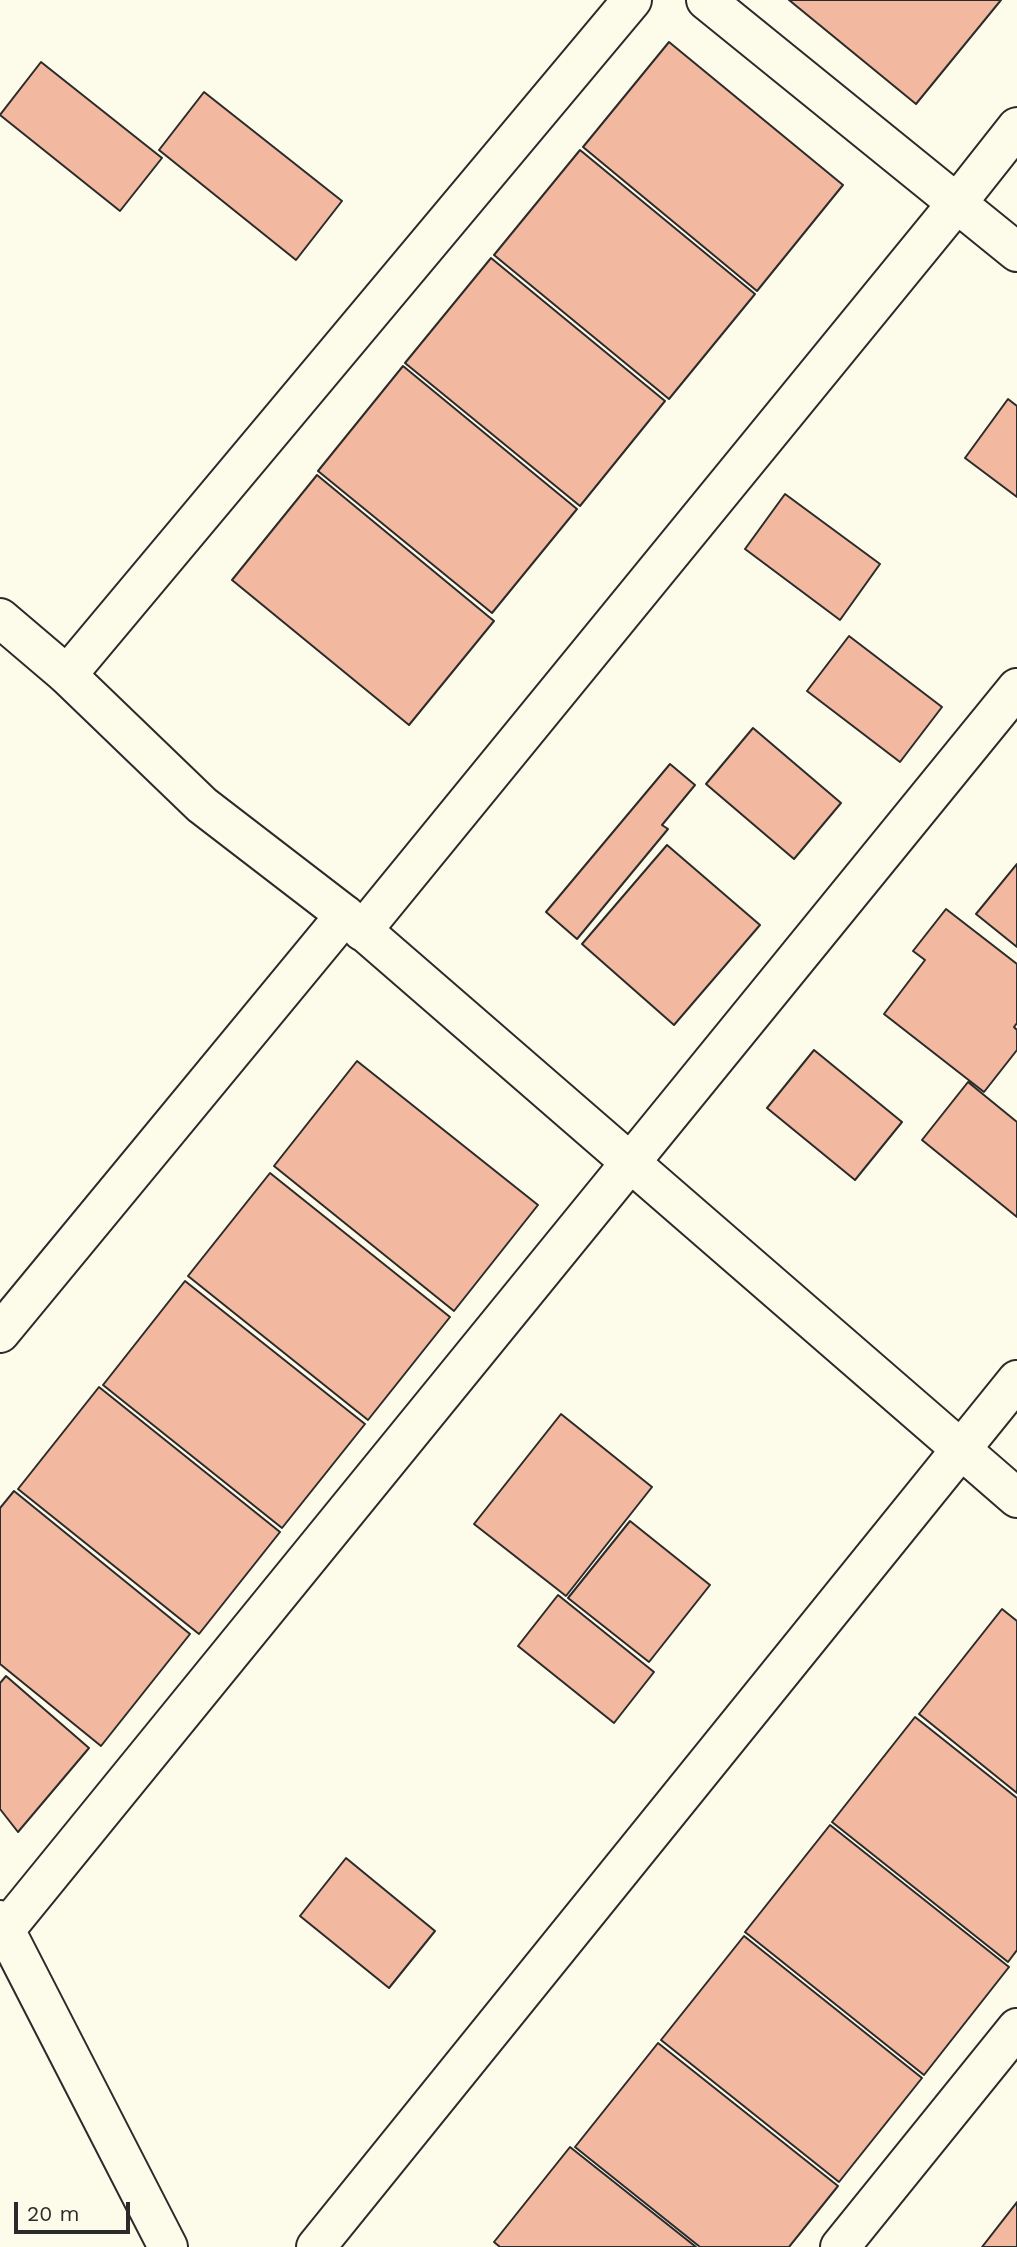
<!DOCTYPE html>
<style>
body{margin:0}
#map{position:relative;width:1017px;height:2247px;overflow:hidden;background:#fdfbea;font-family:"Work Sans",sans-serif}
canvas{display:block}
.scale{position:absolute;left:14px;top:2202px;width:116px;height:32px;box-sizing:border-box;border:4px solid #2b2b2b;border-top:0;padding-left:9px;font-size:21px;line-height:24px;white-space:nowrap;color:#2b2b2b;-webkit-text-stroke:5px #fdfbea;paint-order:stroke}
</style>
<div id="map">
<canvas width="1017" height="2247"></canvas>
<div class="scale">20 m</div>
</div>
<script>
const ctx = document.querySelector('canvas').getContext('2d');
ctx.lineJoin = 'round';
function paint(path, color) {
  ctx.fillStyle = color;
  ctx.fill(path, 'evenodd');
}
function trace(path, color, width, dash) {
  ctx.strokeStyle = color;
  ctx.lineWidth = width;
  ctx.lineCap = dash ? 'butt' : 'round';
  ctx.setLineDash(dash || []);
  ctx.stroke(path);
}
const building = new Path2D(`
 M 789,0 L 1001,0 L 916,104 Z
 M 669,42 L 843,185 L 757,291 L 583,147 Z
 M 41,62 L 162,158 L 120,211 L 0,115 Z
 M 204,92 L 342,201 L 296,260 L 159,150 Z
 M 580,150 L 755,294 L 669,399 L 494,255 Z
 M 491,258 L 665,401 L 580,506 L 405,363 Z
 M 403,366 L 577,509 L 492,613 L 318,471 Z
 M 1008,399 L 1017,406 L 1017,497 L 965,458 Z
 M 317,475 L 494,621 L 409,725 L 232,580 Z
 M 785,494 L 880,564 L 840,620 L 745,549 Z
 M 849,636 L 942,707 L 900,762 L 807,691 Z
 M 753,728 L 841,803 L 794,859 L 706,784 Z
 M 670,764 L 695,785 L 662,825 L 668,829 L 577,939 L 546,912 Z
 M 667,845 L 760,925 L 674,1025 L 582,944 Z
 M 1017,864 L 1017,947 L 976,914 Z
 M 946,909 L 1017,964 L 1017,1023 L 1014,1027 L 1017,1030 L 1017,1050 L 984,1092 L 884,1014 L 925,960 L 913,951 Z
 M 814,1050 L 902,1122 L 855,1180 L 767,1108 Z
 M 357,1061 L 538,1205 L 454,1311 L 274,1166 Z
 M 968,1082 L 1017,1122 L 1017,1217 L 922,1140 Z
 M 270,1173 L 450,1317 L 368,1420 L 188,1276 Z
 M 185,1281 L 365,1424 L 282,1528 L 103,1385 Z
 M 99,1387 L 280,1532 L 199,1634 L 18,1489 Z
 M 561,1414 L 652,1487 L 566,1596 L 474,1524 Z
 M 14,1491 L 190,1634 L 101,1746 L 0,1664 L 0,1508 Z
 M 630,1521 L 710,1585 L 649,1662 L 568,1598 Z
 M 558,1595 L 654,1672 L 614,1723 L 518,1646 Z
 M 1002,1609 L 1017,1621 L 1017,1793 L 919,1714 Z
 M 6,1676 L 89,1748 L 18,1832 L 0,1809 L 0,1683 Z
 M 915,1717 L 1017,1798 L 1017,1950 L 1008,1962 L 832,1822 Z
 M 830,1825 L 1009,1967 L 924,2075 L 745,1932 Z
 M 346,1858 L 435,1931 L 389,1988 L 300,1916 Z
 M 744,1936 L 922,2078 L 839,2182 L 661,2040 Z
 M 658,2043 L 838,2186 L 789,2247 L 700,2247 L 575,2147 Z
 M 570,2147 L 696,2247 L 500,2247 L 494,2242 Z
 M 1017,2202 L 1017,2247 L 982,2247 Z`);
const minor = new Path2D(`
 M 706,0 L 1017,252
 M 67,675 L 632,0
 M 362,931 L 957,203 L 1017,127
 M 0,1333 L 345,915
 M 0,1920 L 168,2247
 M 5,1930 L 1017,688
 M 316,2247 L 1017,1380
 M 840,2247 L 1017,2028`);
const major = new Path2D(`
 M 0,618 L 67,675 L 202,805 L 345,915 L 1017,1498`);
paint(building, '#f2b8a0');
trace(building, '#2b2b2b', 2);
trace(minor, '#2b2b2b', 42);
trace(major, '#2b2b2b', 42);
trace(minor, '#fdfbea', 38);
trace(major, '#fdfbea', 38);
</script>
